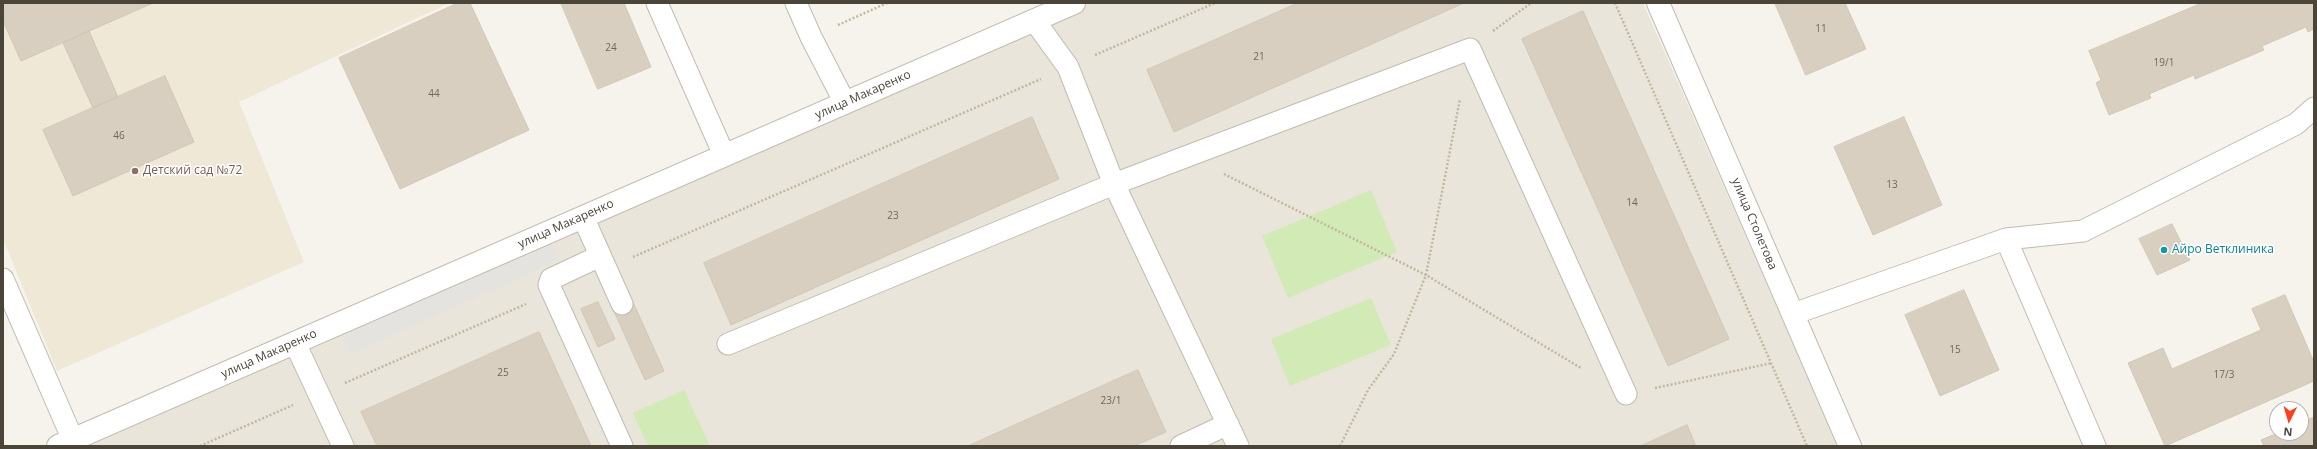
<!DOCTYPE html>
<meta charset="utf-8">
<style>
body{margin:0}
#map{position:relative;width:2317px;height:449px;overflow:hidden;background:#f6f3ec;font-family:"Open Sans",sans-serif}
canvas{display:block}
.frame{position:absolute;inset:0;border:4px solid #4b4439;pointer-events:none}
.north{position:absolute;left:2269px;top:401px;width:40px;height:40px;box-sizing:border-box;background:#fff;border:1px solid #b7b4b0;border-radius:50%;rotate:185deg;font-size:11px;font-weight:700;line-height:16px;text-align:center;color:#4b4439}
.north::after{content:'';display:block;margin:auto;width:14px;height:18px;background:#fc3f1d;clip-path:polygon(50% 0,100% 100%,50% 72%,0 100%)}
</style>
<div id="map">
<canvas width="2317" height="449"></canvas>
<div class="frame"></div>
<div class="north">N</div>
</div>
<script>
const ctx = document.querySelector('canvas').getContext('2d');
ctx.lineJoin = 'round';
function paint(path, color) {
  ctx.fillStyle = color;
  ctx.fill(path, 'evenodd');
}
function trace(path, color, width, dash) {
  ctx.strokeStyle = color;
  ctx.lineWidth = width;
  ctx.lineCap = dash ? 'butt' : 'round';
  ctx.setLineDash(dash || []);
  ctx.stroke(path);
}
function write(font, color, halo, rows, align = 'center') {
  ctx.font = font + ' "Open Sans",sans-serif';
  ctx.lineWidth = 3;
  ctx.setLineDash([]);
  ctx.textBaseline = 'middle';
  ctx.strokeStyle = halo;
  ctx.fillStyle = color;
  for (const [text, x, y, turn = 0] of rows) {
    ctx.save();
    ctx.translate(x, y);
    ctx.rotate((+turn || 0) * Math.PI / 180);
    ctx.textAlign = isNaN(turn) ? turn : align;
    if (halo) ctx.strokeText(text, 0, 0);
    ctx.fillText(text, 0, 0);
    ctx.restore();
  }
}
const residential = new Path2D(`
 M 1085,3 L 1643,3 L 1838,446 L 73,446 Z`);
const education = new Path2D(`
 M 3,3 L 449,3 L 239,102 L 304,262 L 57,371 L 3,239 Z`);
const green = new Path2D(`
 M 1371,190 L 1397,252 L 1288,298 L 1262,236 Z
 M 1371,298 L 1391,345 L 1290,386 L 1271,339 Z
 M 684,390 L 710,446 L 644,446 L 647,444 L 633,413 Z`);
const parking = new Path2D(`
 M 549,238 L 559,260 L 351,354 L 341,333 Z`);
const building = new Path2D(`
 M 3,3 L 153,3 L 21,61 L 3,21 Z
 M 458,3 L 470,3 L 529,130 L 400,189 L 339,58 Z
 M 561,3 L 624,3 L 651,67 L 598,89 Z
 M 1298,3 L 1464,3 L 1174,132 L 1147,70 Z
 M 1775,3 L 1845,3 L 1866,49 L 1806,75 Z
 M 2202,3 L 2314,3 L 2314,29 L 2308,32 L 2306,27 L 2262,46 L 2264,50 L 2195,79 L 2194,75 L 2149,94 L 2151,98 L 2109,115 L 2096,83 L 2101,80 L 2089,51 Z
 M 1583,11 L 1729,339 L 1668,366 L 1522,39 Z
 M 89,31 L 118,97 L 93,108 L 63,43 Z
 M 165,76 L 194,142 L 73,196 L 43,130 Z
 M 1032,117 L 1059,179 L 731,325 L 704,263 Z
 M 1904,117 L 1942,205 L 1873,235 L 1834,147 Z
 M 2172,224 L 2190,260 L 2157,275 L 2139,239 Z
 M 1964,290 L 1999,370 L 1940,396 L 1905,315 Z
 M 2285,295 L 2314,362 L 2314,381 L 2165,446 L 2128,363 L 2163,348 L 2172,369 L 2261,330 L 2252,309 Z
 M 632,300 L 664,371 L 645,380 L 613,309 Z
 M 598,302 L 615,339 L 598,347 L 581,309 Z
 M 539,332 L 591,446 L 377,446 L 361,412 Z
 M 1138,370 L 1166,432 L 1134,446 L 968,446 Z
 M 2314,417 L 2314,446 L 2264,446 L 2261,440 L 2278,433 L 2301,433 L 2301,423 Z
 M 1687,425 L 1696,446 L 1641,446 Z`);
const path = new Path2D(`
 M 1615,3 L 1807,446
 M 838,25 L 887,3
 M 1493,31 L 1531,3
 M 1095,55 L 1215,3
 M 1224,174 L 1426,275 L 1581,368
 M 633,257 L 1041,79
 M 345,383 L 526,304
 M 1655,388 L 1772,363
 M 200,446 L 293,405
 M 1340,446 L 1368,390 L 1394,354 L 1426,275 L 1460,99`);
const service = new Path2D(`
 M 657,3 L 724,155
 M 796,3 L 811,37 L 845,103
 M 1034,20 L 1068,67 L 1114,184 L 1238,446
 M 583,217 L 622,304
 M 2006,239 L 2095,446
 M 600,256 L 551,279 L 549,285 L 622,446
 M 3,279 L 73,440
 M 1793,314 L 2006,239 L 2083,231 L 2296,124 L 2314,108
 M 295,343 L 343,446
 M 728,344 L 1114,184 L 1470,49 L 1626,394
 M 1181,446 L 1228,424`);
const minor = new Path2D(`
 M 1658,3 L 1850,446
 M 58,446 L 1074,3`);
const markers = [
 [135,171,4,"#8d6e63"],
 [2164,250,4,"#0f9aa8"]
];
const numberNames = [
 ["11",1821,29],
 ["24",611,48],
 ["21",1259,57],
 ["19/1",2164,63],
 ["44",434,94],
 ["46",119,136],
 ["13",1892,185],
 ["14",1632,203],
 ["23",893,216],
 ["15",1955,350],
 ["25",503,373],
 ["17/3",2224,375],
 ["23/1",1111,401]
];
const streetNames = [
 ["улица Макаренко",863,95,-24],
 ["улица Макаренко",566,224,-24],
 ["улица Столетова",1754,224,67],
 ["улица Макаренко",269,354,-24]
];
const educationNames = [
 ["Детский сад №72",143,171]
];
const cultureNames = [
 ["Айро Ветклиника",2172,250]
];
paint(residential, '#eae5da');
paint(education, '#efe8d6');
paint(green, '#d2eab5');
paint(parking, '#e5e3e0');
paint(building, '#d8cfc1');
trace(building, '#d3c7b4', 1);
trace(service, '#c2bbae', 23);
trace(minor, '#c2bbae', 24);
trace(path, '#c4b79f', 2.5, [2, 2]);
trace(service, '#fff', 21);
trace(minor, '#fff', 22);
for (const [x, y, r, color] of markers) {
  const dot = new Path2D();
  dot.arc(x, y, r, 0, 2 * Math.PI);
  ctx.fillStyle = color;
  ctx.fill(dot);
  trace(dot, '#fff', 1.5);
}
write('10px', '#6e675b', null, numberNames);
write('12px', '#4b4439', '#fff', streetNames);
write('12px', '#785e54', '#fff', educationNames, 'left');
write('12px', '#0d838f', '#fff', cultureNames, 'left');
</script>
